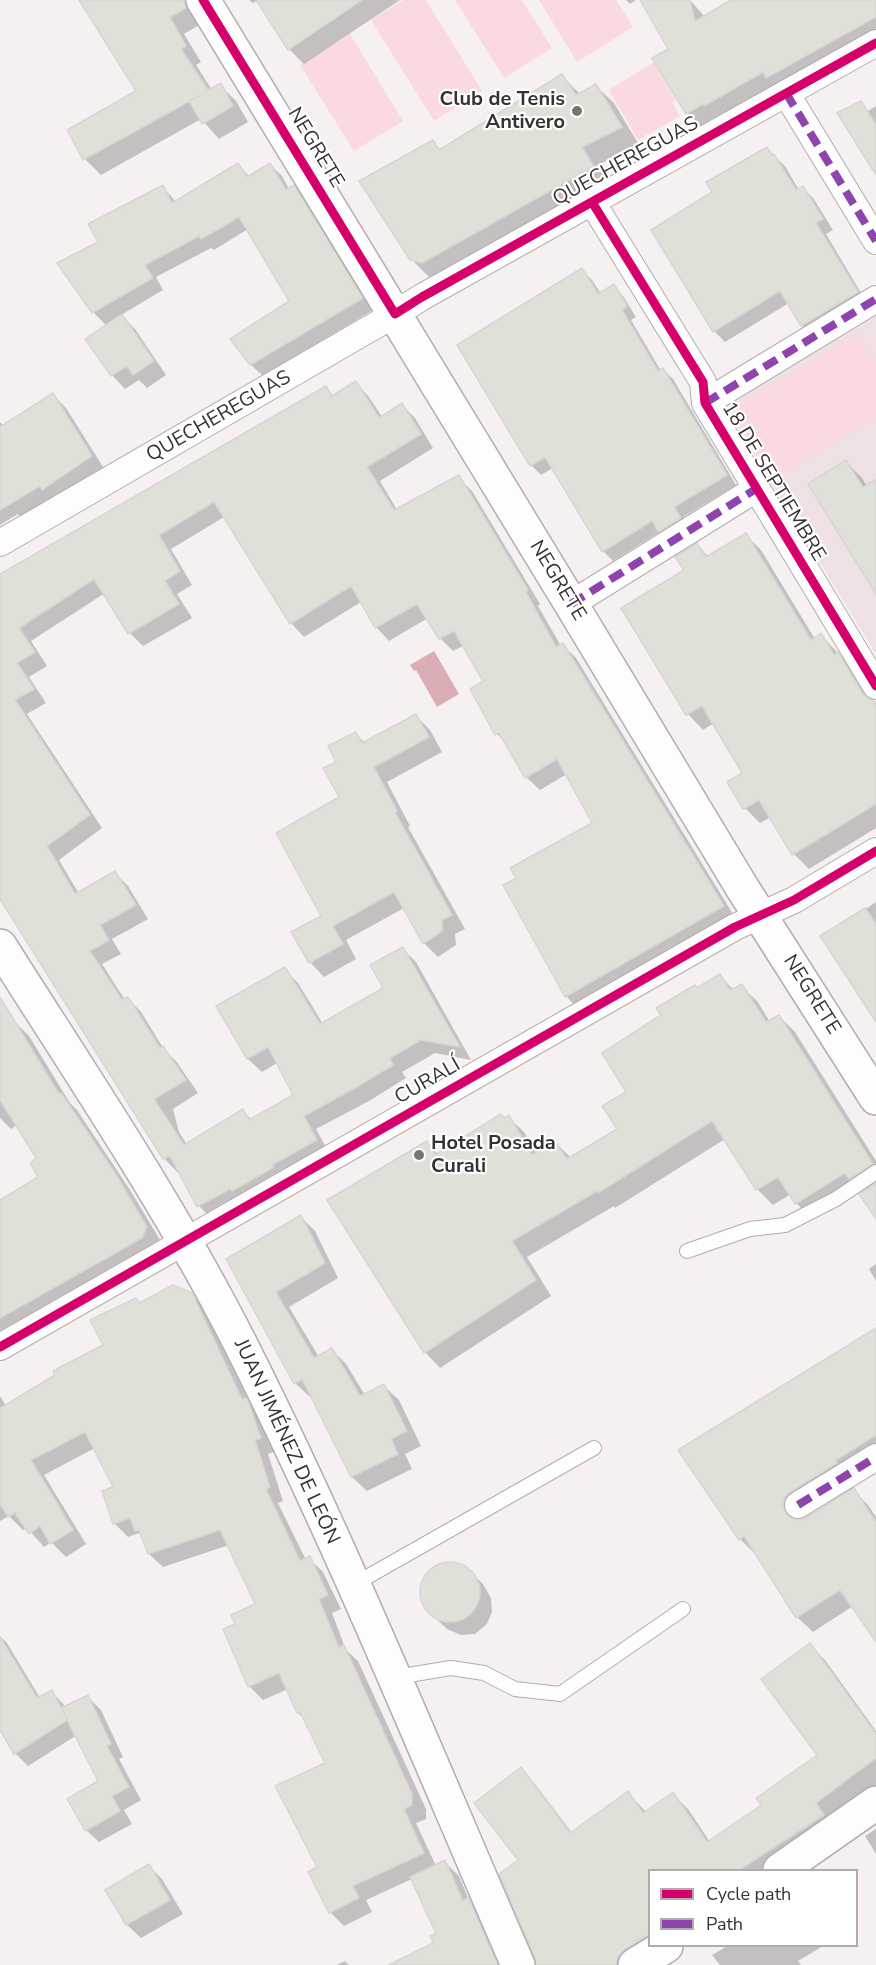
<!DOCTYPE html>
<meta charset="utf-8">
<style>
body{margin:0}
#map{position:relative;width:876px;height:1965px;overflow:hidden;background:#f6f0f1;font-family:"Nunito Sans",sans-serif}
canvas{display:block}
.legend{position:absolute;left:648px;top:1869px;width:210px;height:78px;box-sizing:border-box;background:#fff;border:2px solid #afadad;margin:0;padding:8px 10px;list-style:none;font-size:18px;color:#363232}
.legend li{display:flex;align-items:center;gap:12px;height:30px}
.legend b{width:30px;border:2px solid #afadad}
</style>
<div id="map">
<canvas width="876" height="1965"></canvas>
<ul class="legend">
<li><b style="height:8px;background:#d6006c"></b>Cycle path</li>
<li><b style="height:8px;background:#8e44ad"></b>Path</li>
</ul>
</div>
<script>
const ctx = document.querySelector('canvas').getContext('2d');
ctx.lineJoin = 'round';
function paint(path, color) {
  ctx.fillStyle = color;
  ctx.fill(path, 'evenodd');
}
function trace(path, color, width, dash) {
  ctx.strokeStyle = color;
  ctx.lineWidth = width;
  ctx.lineCap = dash ? 'butt' : 'round';
  ctx.setLineDash(dash || []);
  ctx.stroke(path);
}
function write(font, color, halo, rows, align = 'center') {
  ctx.font = font + ' "Nunito Sans",sans-serif';
  ctx.lineWidth = 4.5;
  ctx.setLineDash([]);
  ctx.textBaseline = 'middle';
  ctx.strokeStyle = halo;
  ctx.fillStyle = color;
  for (const [text, x, y, turn = 0] of rows) {
    ctx.save();
    ctx.translate(x, y);
    ctx.rotate((+turn || 0) * Math.PI / 180);
    ctx.textAlign = isNaN(turn) ? turn : align;
    if (halo) ctx.strokeText(text, 0, 0);
    ctx.fillText(text, 0, 0);
    ctx.restore();
  }
}
const built = new Path2D(`
 M 876,316 L 876,654 L 725,407 Z`);
const green = new Path2D(`
 M 403,0 L 426,0 L 482,91 L 434,121 L 371,20 Z
 M 455,0 L 522,0 L 552,48 L 504,78 Z
 M 539,0 L 616,0 L 633,27 L 577,62 Z
 M 350,34 L 403,121 L 354,151 L 300,65 Z
 M 654,62 L 676,100 L 672,102 L 680,116 L 638,140 L 609,90 Z
 M 857,333 L 876,365 L 876,417 L 774,479 L 732,409 Z`);
const water = new Path2D(`
 M 434,651 L 459,694 L 437,707 L 416,670 L 414,671 L 410,665 Z`);
const shadow = new Path2D(`
 M 81,0 L 187,0 L 201,24 L 184,34 L 201,62 L 196,65 L 212,90 L 220,85 L 236,101 L 248,122 L 219,139 L 201,119 L 101,175 L 85,159 L 69,130 L 138,92 Z
 M 249,0 L 400,0 L 304,64 L 289,49 L 258,0 L 253,3 Z
 M 626,0 L 636,0 L 630,4 Z
 M 641,0 L 690,0 L 705,17 L 734,0 L 876,0 L 876,40 L 702,128 L 687,113 L 670,49 Z
 M 562,76 L 581,95 L 596,86 L 614,103 L 639,145 L 598,165 L 610,184 L 440,280 L 429,277 L 411,259 L 433,142 L 441,151 Z
 M 860,103 L 868,111 L 876,106 L 876,168 Z
 M 767,149 L 785,166 L 799,190 L 803,188 L 813,198 L 833,230 L 826,234 L 867,303 L 813,336 L 802,325 L 789,303 L 725,342 L 714,331 L 714,192 Z
 M 238,165 L 250,177 L 270,165 L 282,176 L 289,189 L 294,187 L 305,199 L 373,310 L 263,376 L 251,365 L 233,339 L 291,301 L 248,229 L 214,250 L 211,248 L 156,277 L 163,290 L 121,315 L 135,329 L 166,375 L 147,388 L 139,380 L 125,389 L 112,375 L 107,326 L 93,312 L 59,263 L 100,242 L 162,186 L 176,202 Z
 M 582,270 L 592,280 L 601,294 L 613,286 L 623,296 L 636,317 L 631,320 L 661,371 L 663,369 L 673,379 L 736,485 L 683,517 L 690,528 L 670,541 L 661,531 L 613,561 L 603,551 L 553,468 L 541,475 L 531,465 Z
 M 356,383 L 369,397 L 382,417 L 402,405 L 415,418 L 433,448 L 380,481 L 397,510 L 458,477 L 472,491 L 540,604 L 538,606 L 561,646 L 563,645 L 576,658 L 736,919 L 579,1010 L 566,996 L 518,878 L 594,824 L 567,774 L 540,790 L 526,777 L 508,745 L 497,734 L 485,682 L 463,646 L 453,651 L 440,638 L 428,618 L 389,641 L 376,627 L 361,602 L 304,637 L 291,623 L 224,517 L 171,549 L 192,585 L 177,594 L 192,618 L 143,646 L 130,633 L 105,593 L 31,641 L 47,666 L 29,677 L 46,703 L 27,714 L 102,828 L 59,860 L 79,894 L 115,873 L 128,886 L 148,919 L 112,939 L 121,954 L 102,964 L 125,1000 L 128,998 L 141,1012 L 165,1051 L 176,1061 L 198,1093 L 173,1109 L 179,1132 L 187,1145 L 243,1111 L 252,1120 L 295,1096 L 277,1063 L 262,1072 L 248,1059 L 218,1007 L 284,969 L 298,983 L 323,1024 L 385,989 L 403,949 L 416,962 L 471,1060 L 435,1053 L 402,1072 L 406,1078 L 369,1101 L 316,1129 L 329,1153 L 212,1219 L 199,1206 L 179,1171 L 177,1172 L 164,1158 L 0,896 L 0,576 L 326,388 L 334,396 Z
 M 53,395 L 66,408 L 105,470 L 22,518 L 18,514 L 0,525 L 0,422 L 4,426 Z
 M 846,462 L 861,477 L 867,486 L 876,481 L 876,591 Z
 M 746,535 L 761,550 L 815,639 L 821,635 L 836,651 L 853,669 L 873,702 L 876,702 L 876,828 L 809,869 L 794,854 L 771,817 L 760,823 L 745,808 L 729,783 L 744,773 L 714,723 L 703,730 L 688,714 L 623,608 L 686,571 L 697,545 L 709,557 Z
 M 416,716 L 430,730 L 442,752 L 387,782 L 410,826 L 408,827 L 465,929 L 455,934 L 456,945 L 438,957 L 424,943 L 404,908 L 346,940 L 356,959 L 324,977 L 310,962 L 323,916 L 341,798 L 338,762 L 356,734 L 365,743 Z
 M 876,902 L 876,1020 L 822,937 Z
 M 720,976 L 734,990 L 741,986 L 757,1001 L 770,1022 L 779,1016 L 795,1032 L 876,1161 L 876,1216 L 860,1189 L 812,1219 L 796,1203 L 791,1194 L 773,1205 L 758,1190 L 725,1139 L 615,1208 L 614,1206 L 527,1257 L 551,1296 L 440,1368 L 425,1352 L 426,1143 L 438,1154 L 508,1117 L 524,1132 L 537,1154 L 555,1142 L 571,1158 L 619,1130 L 628,1092 L 663,1016 L 698,990 Z
 M 3,1010 L 29,1036 L 70,1103 L 77,1110 L 130,1190 L 162,1243 L 0,1342 L 0,1201 L 41,1177 L 38,1159 L 17,1125 L 11,1129 L 0,1118 L 0,1012 Z
 M 301,1217 L 315,1231 L 338,1278 L 289,1307 L 319,1357 L 332,1350 L 346,1364 L 365,1395 L 384,1386 L 399,1400 L 421,1446 L 405,1454 L 412,1469 L 367,1491 L 352,1477 L 312,1396 L 310,1397 L 295,1383 L 228,1259 Z
 M 876,1264 L 876,1281 L 869,1269 Z
 M 191,1294 L 205,1308 L 250,1404 L 260,1413 L 263,1420 L 274,1452 L 268,1454 L 283,1501 L 278,1503 L 306,1560 L 309,1558 L 323,1572 L 341,1609 L 332,1613 L 346,1650 L 358,1661 L 426,1809 L 426,1819 L 416,1823 L 436,1866 L 444,1861 L 459,1876 L 469,1900 L 482,1913 L 505,1965 L 426,1965 L 437,1934 L 412,1879 L 366,1900 L 372,1912 L 344,1926 L 330,1912 L 320,1868 L 327,1764 L 306,1721 L 298,1713 L 288,1689 L 263,1700 L 249,1686 L 237,1624 L 257,1604 L 229,1545 L 163,1567 L 149,1554 L 144,1538 L 139,1533 L 128,1537 L 114,1523 L 115,1488 L 95,1448 L 44,1475 L 86,1544 L 66,1557 L 51,1542 L 44,1547 L 27,1528 L 23,1530 L 9,1516 L 0,1521 L 0,1396 L 6,1406 L 105,1346 L 140,1304 Z
 M 876,1329 L 876,1459 L 800,1513 L 798,1522 L 806,1519 L 853,1490 L 868,1505 L 876,1517 L 876,1640 L 853,1606 L 813,1632 L 797,1617 L 755,1554 L 740,1539 Z
 M 456,1564 L 468,1570 L 483,1584 L 491,1598 L 492,1612 L 487,1624 L 475,1634 L 461,1635 L 447,1629 L 432,1615 L 424,1603 L 421,1587 L 428,1574 L 440,1565 Z
 M 0,1636 L 7,1643 L 40,1698 L 51,1691 L 66,1707 L 88,1697 L 101,1710 L 123,1757 L 119,1759 L 141,1800 L 124,1810 L 132,1824 L 99,1842 L 86,1830 L 100,1782 L 77,1735 L 28,1766 L 15,1753 L 0,1727 Z
 M 810,1645 L 825,1660 L 876,1731 L 876,1785 L 830,1819 L 778,1870 L 650,1870 L 650,1946 L 639,1965 L 538,1965 L 520,1860 L 520,1769 L 535,1784 L 572,1833 L 628,1793 L 646,1812 L 672,1794 L 688,1809 L 710,1842 L 763,1805 L 820,1756 Z
 M 876,1829 L 876,1854 L 865,1836 Z
 M 149,1866 L 162,1879 L 183,1914 L 141,1938 L 127,1925 L 108,1890 Z
 M 727,1946 L 823,1946 L 798,1961 L 801,1965 L 720,1965 L 712,1955 Z
 M 345,1961 L 349,1965 L 337,1965 Z`);
const building = new Path2D(`
 M 79,0 L 184,0 L 186,8 L 170,17 L 186,46 L 181,49 L 208,90 L 221,83 L 233,106 L 202,124 L 189,101 L 199,96 L 83,160 L 67,130 L 136,91 Z
 M 256,0 L 362,0 L 288,50 Z
 M 640,0 L 690,0 L 695,21 L 731,0 L 876,0 L 876,17 L 766,78 L 763,72 L 704,106 L 703,104 L 686,114 L 652,58 L 668,49 Z
 M 562,74 L 576,95 L 596,84 L 622,127 L 582,147 L 594,166 L 422,263 L 410,260 L 359,181 L 433,140 L 439,150 Z
 M 861,101 L 876,125 L 876,175 L 837,113 Z
 M 767,147 L 772,155 L 774,154 L 796,190 L 803,186 L 823,219 L 816,223 L 858,292 L 801,326 L 780,291 L 713,332 L 651,230 L 712,192 L 706,182 Z
 M 238,163 L 247,177 L 270,163 L 286,190 L 294,185 L 363,298 L 250,365 L 230,339 L 289,301 L 239,217 L 201,239 L 199,236 L 145,265 L 153,278 L 92,313 L 57,263 L 98,242 L 88,224 L 163,185 L 172,203 Z
 M 582,268 L 598,294 L 614,284 L 627,306 L 622,310 L 658,371 L 663,368 L 727,475 L 674,507 L 681,518 L 659,532 L 652,521 L 602,552 L 545,457 L 530,466 L 457,345 Z
 M 122,314 L 154,361 L 133,375 L 127,366 L 111,376 L 85,339 Z
 M 356,381 L 379,418 L 402,403 L 421,434 L 367,467 L 394,510 L 459,475 L 528,590 L 526,592 L 556,647 L 563,643 L 724,906 L 565,997 L 503,885 L 516,878 L 510,868 L 592,823 L 557,759 L 525,778 L 499,733 L 495,735 L 470,689 L 483,681 L 454,631 L 439,639 L 417,604 L 375,628 L 351,586 L 290,624 L 214,502 L 159,535 L 180,571 L 165,581 L 179,604 L 128,634 L 94,579 L 19,628 L 35,652 L 17,663 L 34,689 L 15,700 L 90,815 L 47,846 L 75,894 L 115,871 L 136,905 L 100,925 L 109,940 L 90,951 L 122,1000 L 128,997 L 160,1048 L 163,1046 L 186,1080 L 154,1099 L 184,1145 L 243,1109 L 249,1120 L 293,1095 L 268,1047 L 247,1059 L 216,1006 L 285,967 L 320,1024 L 383,988 L 370,965 L 403,947 L 460,1047 L 421,1040 L 390,1058 L 393,1065 L 355,1088 L 304,1116 L 317,1140 L 272,1165 L 274,1167 L 232,1191 L 230,1189 L 197,1207 L 170,1156 L 163,1159 L 0,899 L 0,574 L 326,386 L 332,396 Z
 M 53,393 L 92,456 L 42,490 L 40,486 L 0,510 L 0,427 Z
 M 846,460 L 863,487 L 876,479 L 876,594 L 808,484 Z
 M 746,533 L 811,640 L 821,633 L 834,655 L 838,652 L 863,694 L 873,700 L 876,706 L 876,804 L 792,855 L 759,800 L 743,809 L 727,782 L 742,773 L 702,706 L 686,715 L 621,608 L 684,570 L 675,557 L 697,543 L 706,557 Z
 M 416,714 L 429,737 L 374,767 L 397,811 L 395,812 L 452,915 L 442,920 L 442,931 L 423,944 L 394,892 L 333,926 L 343,944 L 309,963 L 291,932 L 321,916 L 276,833 L 339,797 L 323,768 L 336,762 L 328,746 L 356,732 L 362,743 Z
 M 865,908 L 876,924 L 876,1022 L 820,936 Z
 M 720,974 L 730,990 L 742,984 L 766,1022 L 779,1015 L 873,1164 L 849,1179 L 845,1173 L 795,1204 L 778,1177 L 756,1190 L 712,1121 L 598,1193 L 597,1191 L 512,1241 L 536,1280 L 424,1353 L 327,1200 L 427,1141 L 435,1155 L 501,1114 L 504,1118 L 509,1115 L 532,1155 L 555,1141 L 567,1159 L 617,1129 L 602,1106 L 626,1092 L 602,1053 L 661,1015 L 656,1008 L 695,985 L 697,988 Z
 M 0,997 L 59,1094 L 61,1093 L 115,1173 L 147,1227 L 142,1238 L 0,1318 L 0,1200 L 38,1177 L 30,1163 L 36,1158 L 0,1100 Z
 M 876,1183 L 876,1219 L 859,1194 Z
 M 301,1215 L 325,1263 L 276,1292 L 314,1358 L 332,1348 L 360,1396 L 384,1384 L 407,1431 L 391,1439 L 398,1454 L 351,1477 L 302,1379 L 294,1384 L 226,1259 Z
 M 173,1285 L 192,1293 L 242,1399 L 246,1398 L 249,1404 L 261,1438 L 255,1440 L 270,1487 L 266,1489 L 300,1561 L 310,1556 L 328,1595 L 319,1599 L 339,1648 L 344,1645 L 412,1794 L 412,1805 L 404,1809 L 424,1853 L 353,1886 L 359,1898 L 329,1913 L 308,1872 L 317,1867 L 275,1786 L 325,1763 L 300,1712 L 297,1713 L 279,1673 L 248,1687 L 223,1629 L 235,1624 L 231,1615 L 255,1604 L 220,1530 L 148,1554 L 139,1530 L 135,1531 L 130,1518 L 113,1524 L 102,1491 L 113,1487 L 85,1432 L 31,1460 L 73,1530 L 50,1544 L 40,1526 L 29,1534 L 15,1513 L 8,1517 L 0,1504 L 0,1408 L 55,1375 L 53,1371 L 103,1345 L 90,1320 L 136,1298 L 139,1303 Z
 M 876,1328 L 876,1435 L 836,1460 L 837,1463 L 790,1492 L 785,1497 L 783,1505 L 786,1513 L 791,1518 L 799,1520 L 806,1518 L 854,1488 L 876,1523 L 876,1642 L 840,1590 L 796,1618 L 744,1536 L 739,1540 L 678,1450 Z
 M420 1592a30 30 0 1 1 60 0a30 30 0 1 1-60 0Z
 M 0,1637 L 37,1698 L 52,1690 L 67,1719 L 61,1708 L 88,1695 L 111,1744 L 107,1746 L 129,1787 L 112,1796 L 120,1811 L 85,1831 L 67,1799 L 98,1781 L 67,1720 L 14,1754 L 0,1730 Z
 M 810,1643 L 876,1734 L 876,1758 L 816,1803 L 824,1815 L 739,1870 L 650,1870 L 650,1934 L 625,1949 L 618,1957 L 616,1965 L 536,1965 L 535,1958 L 499,1874 L 518,1860 L 474,1803 L 521,1767 L 570,1833 L 628,1791 L 643,1813 L 673,1792 L 707,1842 L 761,1805 L 756,1798 L 817,1755 L 761,1679 Z
 M 445,1860 L 463,1901 L 468,1897 L 498,1965 L 389,1965 L 433,1943 L 430,1936 L 436,1934 L 410,1877 Z
 M 149,1864 L 170,1900 L 126,1925 L 105,1890 Z`);
const service = new Path2D(`
 M 687,1251 L 750,1229 L 785,1225 L 836,1199 L 876,1172
 M 353,1585 L 594,1448
 M 396,1677 L 451,1668 L 484,1673 L 515,1689 L 560,1694 L 683,1609`);
const minor = new Path2D(`
 M 786,93 L 876,241
 M 592,202 L 703,382 L 705,403 L 876,686
 M 705,403 L 876,299
 M 0,543 L 395,314 L 422,297 L 876,43
 M 571,604 L 756,489
 M 0,1347 L 735,927 L 794,900 L 876,851
 M 798,1505 L 876,1457`);
const secondary = new Path2D(`
 M 203,0 L 571,604 L 743,889 L 876,1098
 M 0,946 C 83,1077 171,1207 241,1345 C 343,1547 428,1758 518,1965
 M 780,1870 L 876,1803
 M 635,1965 L 666,1946`);
const quiet = new Path2D(`
 M 786,93 L 876,241
 M 705,403 L 876,299
 M 571,604 L 756,489
 M 798,1505 L 876,1457`);
const cycleway = new Path2D(`
 M 203,0 L 395,314 L 422,297 L 876,43
 M 592,202 L 703,382 L 705,403 L 876,686
 M 0,1347 L 735,927 L 794,900 L 876,851`);
const markers = [
 [577,111,6,"#797475"],
 [419,1155,6,"#797475"]
];
const poiNames = [
 ["Club de Tenis",565,100],
 ["Antivero",565,123],
 ["Hotel Posada",431,1144,"left"],
 ["Curali",431,1167,"left"]
];
const streetNames = [
 ["NEGRETE",315,148,59],
 ["QUECHEREGUAS",626,162,-29],
 ["QUECHEREGUAS",219,417,-30],
 ["18 DE SEPTIEMBRE",773,482,59],
 ["NEGRETE",557,581,59],
 ["NEGRETE",811,995,58],
 ["CURALÍ",428,1082,-30],
 ["JUAN JIMÉNEZ DE LEÓN",286,1442,65]
];
paint(built, '#efe1e3');
paint(green, '#fadadf');
paint(water, '#dbadb4');
paint(shadow, '#0003');
paint(building, '#dfe1d8');
trace(building, '#d7d6d4', 1.5);
trace(service, '#b2adae', 16);
trace(minor, '#b2adae', 28);
trace(secondary, '#b2adae', 36);
trace(service, '#fefdfd', 14);
trace(minor, '#fefdfd', 26);
trace(secondary, '#fefdfd', 33);
trace(quiet, '#8e44ad', 8, [15, 8]);
trace(cycleway, '#d6006c', 9);
for (const [x, y, r, color] of markers) {
  const dot = new Path2D();
  dot.arc(x, y, r, 0, 2 * Math.PI);
  ctx.fillStyle = color;
  ctx.fill(dot);
  trace(dot, '#fff', 2);
}
write('bold 20px', '#363232', '#fff', poiNames, 'right');
write('20px', '#363232', '#fff', streetNames);
</script>
